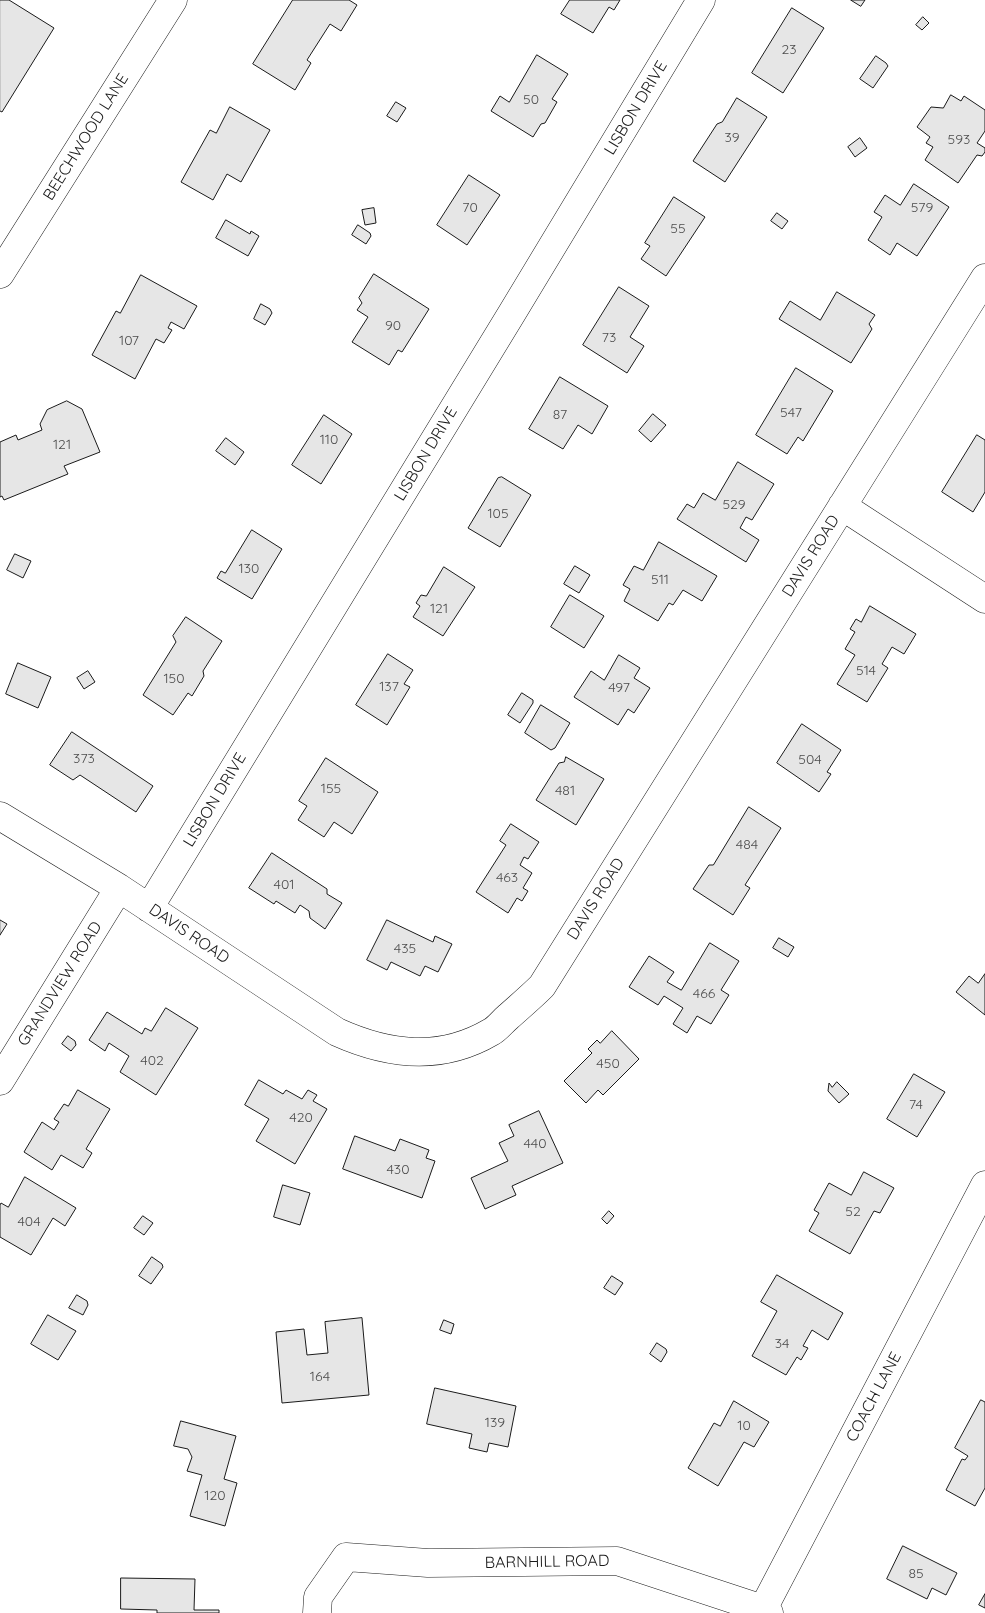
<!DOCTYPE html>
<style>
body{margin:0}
canvas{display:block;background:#fff}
</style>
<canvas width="985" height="1613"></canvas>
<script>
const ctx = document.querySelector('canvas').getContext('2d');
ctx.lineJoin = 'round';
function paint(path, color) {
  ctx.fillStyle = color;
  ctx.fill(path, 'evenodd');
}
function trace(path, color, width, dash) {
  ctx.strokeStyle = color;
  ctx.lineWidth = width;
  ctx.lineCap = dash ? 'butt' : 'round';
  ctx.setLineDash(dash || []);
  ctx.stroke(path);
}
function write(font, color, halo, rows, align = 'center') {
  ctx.font = font + ' Quicksand,sans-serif';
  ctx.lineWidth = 4;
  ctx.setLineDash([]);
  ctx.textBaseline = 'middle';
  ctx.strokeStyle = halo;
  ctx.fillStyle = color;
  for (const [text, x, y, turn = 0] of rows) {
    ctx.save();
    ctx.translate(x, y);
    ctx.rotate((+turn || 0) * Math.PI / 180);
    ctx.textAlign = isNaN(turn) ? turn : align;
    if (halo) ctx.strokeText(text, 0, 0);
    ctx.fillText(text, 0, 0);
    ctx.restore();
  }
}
const building = new Path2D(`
 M 0,0 L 9,0 L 54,28 L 2,112 L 0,111 Z
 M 293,0 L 349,0 L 357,5 L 341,31 L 330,24 L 307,60 L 311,63 L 295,90 L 253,64 Z
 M 570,0 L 620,0 L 614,10 L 609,7 L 593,33 L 561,14 Z
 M 851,0 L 865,0 L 861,6 Z
 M 792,8 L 824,28 L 783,93 L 752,73 Z
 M 923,17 L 929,23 L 922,30 L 916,25 Z
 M 537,55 L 568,74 L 552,99 L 557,102 L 545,123 L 541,124 L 533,137 L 491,111 L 500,96 L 509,102 Z
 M 876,56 L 886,63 L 888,66 L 873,88 L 860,79 Z
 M 951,95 L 961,101 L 964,96 L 985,110 L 985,131 L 977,143 L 985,148 L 985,152 L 982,156 L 977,155 L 958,183 L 925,160 L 933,147 L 926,143 L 930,137 L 917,127 L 931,107 L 943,108 Z
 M 737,98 L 767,117 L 725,182 L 693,161 L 717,124 L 722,122 Z
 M 396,102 L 406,108 L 397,122 L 387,116 Z
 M 230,107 L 270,130 L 241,182 L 227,174 L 213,200 L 181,182 L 210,130 L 216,133 Z
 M 860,138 L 867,148 L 855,157 L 848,147 Z
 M 469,175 L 500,195 L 467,245 L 437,225 Z
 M 914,184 L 949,207 L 917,256 L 897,243 L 890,255 L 868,240 L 882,217 L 874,212 L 885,195 L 900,205 Z
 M 674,197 L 705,217 L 666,276 L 641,259 L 650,246 L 645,243 Z
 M 374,208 L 376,223 L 365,225 L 362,210 Z
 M 777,213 L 788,221 L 782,229 L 771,221 Z
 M 226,220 L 250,234 L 251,231 L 259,236 L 248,256 L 216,238 Z
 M 358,225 L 370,233 L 371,236 L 366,244 L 352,235 Z
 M 374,274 L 429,309 L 402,352 L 398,350 L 389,365 L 352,342 L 368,317 L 357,310 L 362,303 L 359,298 Z
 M 141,275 L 197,306 L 184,329 L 171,322 L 168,328 L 172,330 L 164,343 L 156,339 L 135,379 L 92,355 L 116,311 L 120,313 Z
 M 619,287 L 649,306 L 630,337 L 644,346 L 627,373 L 583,345 Z
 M 837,292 L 875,315 L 869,324 L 872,329 L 851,363 L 779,319 L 790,301 L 820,320 Z
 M 261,304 L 270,309 L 272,313 L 265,325 L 254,319 Z
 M 796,368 L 833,391 L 803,441 L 798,437 L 787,454 L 756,435 Z
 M 560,377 L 608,406 L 592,434 L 578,425 L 563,449 L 529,429 Z
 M 67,401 L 82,409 L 100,452 L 64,466 L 68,474 L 4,500 L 2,496 L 0,497 L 0,442 L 16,435 L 18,440 L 42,430 L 40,424 L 47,410 Z
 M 653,414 L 666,425 L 651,442 L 639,431 Z
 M 324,415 L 352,434 L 321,484 L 292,465 Z
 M 977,435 L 985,440 L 985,492 L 973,512 L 942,492 Z
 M 226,438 L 244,452 L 235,465 L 216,451 Z
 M 738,462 L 774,484 L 752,520 L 746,517 L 740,528 L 759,540 L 746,562 L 677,519 L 687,504 L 694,508 L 703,493 L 715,500 Z
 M 502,477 L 531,495 L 500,547 L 468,528 L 498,478 Z
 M 252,530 L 282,549 L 252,599 L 217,578 L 221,571 L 225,573 Z
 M 659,542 L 717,576 L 702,601 L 683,590 L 673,605 L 669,603 L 658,621 L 624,601 L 630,589 L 623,585 L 634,566 L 643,570 Z
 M 15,554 L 31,561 L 23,578 L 7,570 Z
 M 575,566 L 590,575 L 579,593 L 564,584 Z
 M 444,567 L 475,587 L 443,636 L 413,617 L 420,606 L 416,603 L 421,595 L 426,596 Z
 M 570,595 L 604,616 L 584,648 L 551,627 Z
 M 870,606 L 916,634 L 904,654 L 892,647 L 882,664 L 888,668 L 867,702 L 837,684 L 855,655 L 845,649 L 855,632 L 850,629 L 856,619 L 861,622 Z
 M 186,617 L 222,641 L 203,671 L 204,676 L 192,696 L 188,693 L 173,715 L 143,695 L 176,642 L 173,636 Z
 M 388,654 L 413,670 L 404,684 L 410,687 L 387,725 L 356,705 Z
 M 619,655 L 640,668 L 634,678 L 650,688 L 634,713 L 628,709 L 618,725 L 574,697 L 591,671 L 604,680 Z
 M 18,663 L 51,677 L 38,708 L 6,694 Z
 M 88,671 L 95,682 L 84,689 L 77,678 Z
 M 522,693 L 533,700 L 533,703 L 520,723 L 508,715 Z
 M 541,705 L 570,723 L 555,748 L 551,750 L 525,733 Z
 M 802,724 L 841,750 L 827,772 L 831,774 L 819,792 L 777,763 Z
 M 72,732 L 153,786 L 136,812 L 80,775 L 73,780 L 50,765 Z
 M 566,757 L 604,779 L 576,825 L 536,800 L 559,763 L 564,762 Z
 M 326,758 L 378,792 L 352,834 L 334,822 L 324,837 L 298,820 L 307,806 L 299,801 Z
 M 749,807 L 781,828 L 745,885 L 750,888 L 733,915 L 693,889 L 709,865 L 713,865 Z
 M 511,824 L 539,842 L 528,859 L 524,857 L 520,865 L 532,873 L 523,888 L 528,891 L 522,901 L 517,898 L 508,913 L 476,892 L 506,845 L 500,841 Z
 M 272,853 L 327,889 L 327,894 L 342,903 L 325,929 L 310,918 L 309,911 L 300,905 L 295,913 L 276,901 L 274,904 L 249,888 Z
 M 0,920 L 7,924 L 0,935 Z
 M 387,920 L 433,942 L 435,936 L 452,944 L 438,972 L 425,966 L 420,976 L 391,962 L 387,970 L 367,960 Z
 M 779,938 L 794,947 L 788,957 L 773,948 Z
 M 710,943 L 739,961 L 721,990 L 729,995 L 711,1024 L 697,1016 L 687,1033 L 673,1024 L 683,1008 L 664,996 L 658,1005 L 629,987 L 649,956 L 674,972 L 667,982 L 681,990 Z
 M 985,974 L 985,1015 L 956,992 L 969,976 L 978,983 Z
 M 166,1008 L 198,1028 L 156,1095 L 120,1072 L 129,1056 L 109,1043 L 105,1051 L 89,1040 L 107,1012 L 142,1034 L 145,1028 L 151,1031 Z
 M 612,1031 L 639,1059 L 603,1095 L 598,1090 L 586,1103 L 564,1081 L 592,1053 L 588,1049 L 597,1040 L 600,1043 Z
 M 68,1036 L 75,1041 L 76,1045 L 71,1051 L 62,1044 Z
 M 914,1074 L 945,1092 L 917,1137 L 887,1119 Z
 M 259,1080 L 283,1094 L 286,1090 L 302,1099 L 308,1090 L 317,1095 L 313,1101 L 327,1109 L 295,1164 L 256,1141 L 269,1119 L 245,1105 Z
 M 837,1082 L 849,1094 L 839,1103 L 828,1091 L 829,1083 L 832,1087 Z
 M 78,1090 L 110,1109 L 86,1149 L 92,1153 L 83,1168 L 61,1155 L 52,1170 L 24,1152 L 42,1122 L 54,1130 L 59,1122 L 54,1119 L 64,1104 L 68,1106 Z
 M 539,1111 L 563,1163 L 512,1186 L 516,1195 L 485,1209 L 471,1178 L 508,1161 L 499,1143 L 514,1136 L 509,1125 Z
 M 355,1136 L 395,1151 L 400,1139 L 429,1150 L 426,1158 L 435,1161 L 422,1198 L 343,1169 Z
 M 864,1172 L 894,1188 L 880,1213 L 874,1211 L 850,1254 L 809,1231 L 819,1213 L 814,1210 L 829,1183 L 851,1195 Z
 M 25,1177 L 76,1208 L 65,1226 L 53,1218 L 31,1255 L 0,1237 L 0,1205 L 1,1203 L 8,1207 Z
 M 283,1185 L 310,1193 L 300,1225 L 274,1217 Z
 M 609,1211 L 614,1216 L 607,1224 L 602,1219 Z
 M 143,1216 L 153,1223 L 144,1235 L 134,1228 Z
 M 152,1257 L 162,1264 L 163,1267 L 151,1284 L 139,1276 Z
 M 777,1275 L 843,1313 L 828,1340 L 812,1330 L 803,1346 L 808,1348 L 801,1360 L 797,1357 L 786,1375 L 752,1356 L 777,1311 L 761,1302 Z
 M 612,1276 L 623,1283 L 615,1295 L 604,1288 Z
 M 77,1295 L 87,1301 L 88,1305 L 83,1315 L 69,1308 Z
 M 48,1315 L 76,1331 L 58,1360 L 31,1344 Z
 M 362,1318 L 369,1395 L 282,1403 L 276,1332 L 304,1329 L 307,1355 L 328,1353 L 325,1322 Z
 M 444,1320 L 454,1324 L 451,1334 L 440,1330 Z
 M 657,1343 L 666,1349 L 667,1352 L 661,1362 L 650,1354 Z
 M 435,1388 L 516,1406 L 508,1447 L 489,1443 L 487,1452 L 469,1448 L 472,1434 L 427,1424 Z
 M 981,1400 L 985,1402 L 985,1488 L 975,1506 L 946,1490 L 962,1459 L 965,1460 L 968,1456 L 955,1448 Z
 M 734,1401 L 769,1422 L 754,1447 L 744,1442 L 718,1486 L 688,1468 L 714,1423 L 720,1426 Z
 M 181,1421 L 236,1436 L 224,1479 L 237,1483 L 225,1526 L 190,1516 L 202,1475 L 187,1471 L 192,1457 L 188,1449 L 174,1446 Z
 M 903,1546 L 957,1573 L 946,1595 L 932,1588 L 927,1599 L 887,1579 Z
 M 121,1578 L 195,1579 L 194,1610 L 219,1610 L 219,1613 L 157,1613 L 157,1610 L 121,1609 Z
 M 985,1594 L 985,1608 L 979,1605 Z`);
const minor = new Path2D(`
 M 0,274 L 173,0
 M 842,506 L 985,599
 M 0,816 L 119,888 L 337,1032 C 388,1055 440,1062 491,1032 C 497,1029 502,1022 508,1017 C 519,1007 531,997 542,986 L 985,278
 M 149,908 L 512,313 L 701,0
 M 0,1081 L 119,888
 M 763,1609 L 985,1185
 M 317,1613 L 318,1597 L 346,1557 L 428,1563 L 617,1561 L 763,1609 L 769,1613`);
const numberNames = [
 ["23",789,50],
 ["50",531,100],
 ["39",732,138],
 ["593",959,140],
 ["70",470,208],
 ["579",922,208],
 ["55",678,229],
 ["90",393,326],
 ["73",609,338],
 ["107",129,341],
 ["547",791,413],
 ["87",560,415],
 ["110",329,440],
 ["121",62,445],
 ["529",734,505],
 ["105",498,514],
 ["130",249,569],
 ["511",660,580],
 ["121",439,609],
 ["514",866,671],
 ["150",174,679],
 ["137",389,687],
 ["497",619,688],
 ["373",84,759],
 ["504",810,760],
 ["155",331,789],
 ["481",565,791],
 ["484",747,845],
 ["463",507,878],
 ["401",284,885],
 ["435",405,949],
 ["466",704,994],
 ["402",152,1061],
 ["450",608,1064],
 ["74",916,1105],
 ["420",301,1118],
 ["440",535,1144],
 ["430",398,1170],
 ["52",853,1212],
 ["404",29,1222],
 ["34",782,1344],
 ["164",320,1377],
 ["139",495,1423],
 ["10",744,1426],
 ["120",215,1496],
 ["85",916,1574]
];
const streetNames = [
 ["LISBON DRIVE",636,108,-59],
 ["BEECHWOOD LANE",86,137,-58],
 ["LISBON DRIVE",426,454,-59],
 ["DAVIS ROAD",811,556,-58],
 ["LISBON DRIVE",215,800,-59],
 ["DAVIS ROAD",596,899,-58],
 ["DAVIS ROAD",189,934,34],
 ["GRANDVIEW ROAD",60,984,-58],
 ["COACH LANE",874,1397,-62],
 ["BARNHILL ROAD",547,1562,-1]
];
paint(building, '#e6e6e6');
trace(building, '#1a1a1a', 1);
trace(minor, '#1a1a1a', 29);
trace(minor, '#fff', 28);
write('14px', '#4d4d4d', null, numberNames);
write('16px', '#1a1a1a', '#fff', streetNames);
</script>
